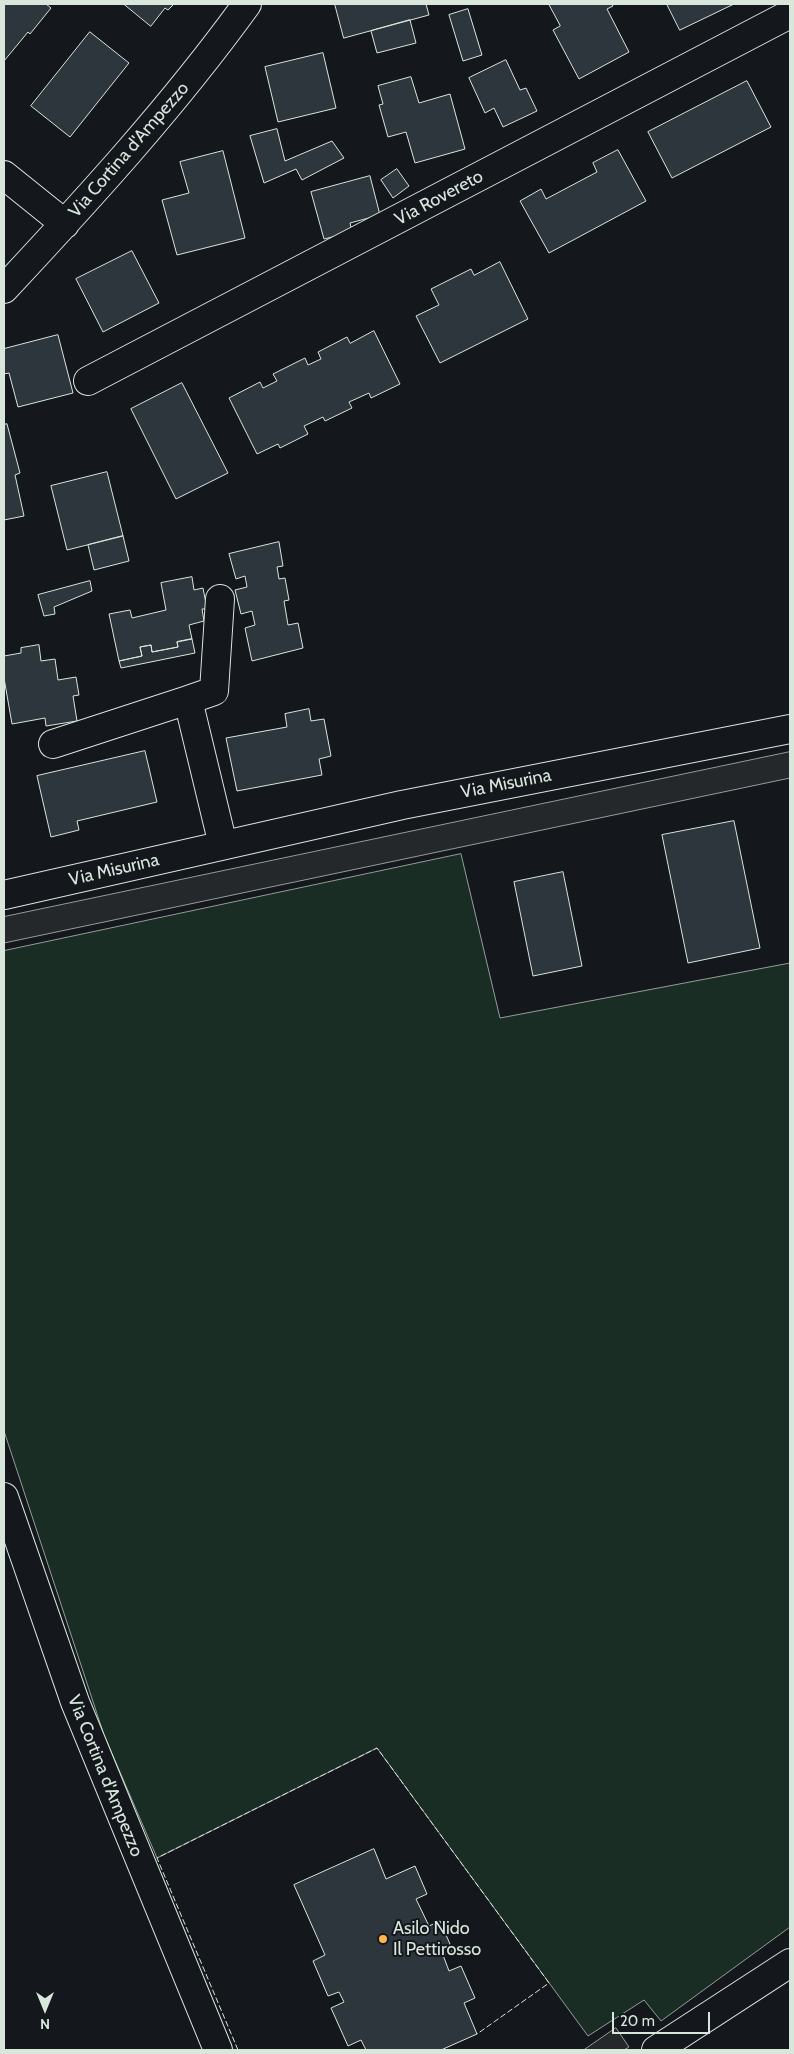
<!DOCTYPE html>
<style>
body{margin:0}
#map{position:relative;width:794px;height:2054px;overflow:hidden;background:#14181c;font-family:Cabin,sans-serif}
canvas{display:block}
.frame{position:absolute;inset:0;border:5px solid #d8e6dc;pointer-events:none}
.north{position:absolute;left:20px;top:1984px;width:50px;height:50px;-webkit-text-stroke:4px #14181c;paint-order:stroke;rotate:180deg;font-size:14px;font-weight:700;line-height:20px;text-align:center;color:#d8e6dc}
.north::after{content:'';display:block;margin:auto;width:18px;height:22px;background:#d8e6dc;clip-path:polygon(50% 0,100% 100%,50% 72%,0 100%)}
.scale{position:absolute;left:612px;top:2012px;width:98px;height:22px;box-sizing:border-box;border:2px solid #d8e6dc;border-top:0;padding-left:6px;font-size:15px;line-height:18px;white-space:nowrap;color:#d8e6dc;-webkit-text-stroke:4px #14181c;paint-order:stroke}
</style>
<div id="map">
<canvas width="794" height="2054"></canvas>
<div class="frame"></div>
<div class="north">N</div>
<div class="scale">20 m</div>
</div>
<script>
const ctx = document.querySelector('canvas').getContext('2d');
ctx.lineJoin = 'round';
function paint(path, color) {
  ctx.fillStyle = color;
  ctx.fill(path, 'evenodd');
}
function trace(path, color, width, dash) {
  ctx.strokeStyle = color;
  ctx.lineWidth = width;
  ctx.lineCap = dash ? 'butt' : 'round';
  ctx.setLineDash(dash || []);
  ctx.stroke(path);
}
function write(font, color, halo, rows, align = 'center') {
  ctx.font = font + ' Cabin,sans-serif';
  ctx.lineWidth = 4;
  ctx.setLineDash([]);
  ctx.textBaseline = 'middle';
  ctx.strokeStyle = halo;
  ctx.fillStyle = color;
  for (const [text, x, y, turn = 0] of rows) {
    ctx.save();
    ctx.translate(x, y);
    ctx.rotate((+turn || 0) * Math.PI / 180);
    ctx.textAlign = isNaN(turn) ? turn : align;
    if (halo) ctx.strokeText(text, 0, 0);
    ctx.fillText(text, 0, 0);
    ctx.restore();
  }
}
const green = new Path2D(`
 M 461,854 L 500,1018 L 790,963 L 790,1927 L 661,2021 L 644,2000 L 588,2036 L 377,1748 L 157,1858 L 104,1735 L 4,1431 L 4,951 Z`);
const parking = new Path2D(`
 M 790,752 L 790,778 L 4,943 L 4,917 Z
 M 616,2028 L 629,2047 L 624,2050 L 584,2050 Z`);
const building = new Path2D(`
 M 4,4 L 46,4 L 51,8 L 30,34 L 28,32 L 4,61 Z
 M 124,4 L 174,4 L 168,10 L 165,8 L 151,26 Z
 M 335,4 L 426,4 L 429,15 L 344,38 Z
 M 549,4 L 612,4 L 613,6 L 607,9 L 629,52 L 579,79 L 553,30 L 560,26 Z
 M 667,4 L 734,4 L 680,30 Z
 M 468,9 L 482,55 L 463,61 L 449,15 Z
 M 410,20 L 416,43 L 377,53 L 371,31 Z
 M 90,32 L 129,63 L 70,137 L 31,106 Z
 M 323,53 L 336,108 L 278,122 L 265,67 Z
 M 506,60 L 520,90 L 526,88 L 537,111 L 503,127 L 494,108 L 485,113 L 469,78 Z
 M 411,77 L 419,103 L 450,94 L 465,149 L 415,163 L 406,132 L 388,137 L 379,105 L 383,104 L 378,86 Z
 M 747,81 L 771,127 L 672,178 L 648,132 Z
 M 277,129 L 285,161 L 332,141 L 344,158 L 302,180 L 296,169 L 264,183 L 250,136 Z
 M 618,150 L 646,201 L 549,253 L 520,201 L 541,189 L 546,199 L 597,172 L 593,163 Z
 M 223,151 L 245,238 L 177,255 L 162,200 L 189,193 L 180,162 Z
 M 397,169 L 409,186 L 393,198 L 381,180 Z
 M 370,176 L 380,215 L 350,223 L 352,232 L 324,239 L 311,192 Z
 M 132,251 L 159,303 L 103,332 L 76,279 Z
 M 500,262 L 528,319 L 440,363 L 416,316 L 439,305 L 431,289 L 471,269 L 474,275 Z
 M 374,331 L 400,384 L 371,398 L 369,393 L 349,402 L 352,408 L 325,421 L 323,417 L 304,426 L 308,434 L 280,448 L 278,444 L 257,454 L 229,398 L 260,382 L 263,388 L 277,381 L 273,374 L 305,358 L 308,365 L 321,359 L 318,352 L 347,337 L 350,343 Z
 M 58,335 L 73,393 L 18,407 L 9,373 L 4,374 L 4,349 Z
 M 182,383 L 228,473 L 176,499 L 131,409 Z
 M 7,424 L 20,473 L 15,475 L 24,516 L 4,520 L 4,425 Z
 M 107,472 L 123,536 L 67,550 L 51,486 Z
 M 123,536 L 129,561 L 94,570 L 88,545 Z
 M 279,542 L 283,566 L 277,567 L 279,579 L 285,578 L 289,600 L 284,601 L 288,625 L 298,623 L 303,648 L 252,661 L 245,628 L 255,625 L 252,611 L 241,614 L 235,590 L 247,587 L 245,576 L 236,579 L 229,554 Z
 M 192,577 L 194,590 L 203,588 L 207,609 L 202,609 L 204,621 L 189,625 L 192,639 L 177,642 L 178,647 L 152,652 L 151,645 L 140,647 L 142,656 L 119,661 L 109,614 L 130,610 L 132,618 L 166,610 L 161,583 Z
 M 90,581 L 92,591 L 54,607 L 55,614 L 44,616 L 38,595 Z
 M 192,639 L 195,653 L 121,668 L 119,661 L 142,656 L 140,647 L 151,645 L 152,652 L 178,647 L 177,642 Z
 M 39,645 L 41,661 L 55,659 L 58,680 L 76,677 L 79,695 L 73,696 L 77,721 L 46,726 L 45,718 L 12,724 L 4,678 L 4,656 L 21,653 L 21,648 Z
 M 309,709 L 311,721 L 324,719 L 331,756 L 319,759 L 322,775 L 237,791 L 226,738 L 287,727 L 285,714 Z
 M 145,751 L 157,802 L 77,821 L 79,830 L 51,837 L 37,776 Z
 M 734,821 L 760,948 L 688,963 L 662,835 Z
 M 563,872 L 582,966 L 533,976 L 514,882 Z
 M 374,1849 L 386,1879 L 415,1866 L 427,1894 L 416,1899 L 429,1926 L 440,1921 L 453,1951 L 443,1955 L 449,1971 L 461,1966 L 475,1998 L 464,2003 L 477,2034 L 441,2050 L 366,2050 L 361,2040 L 348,2046 L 331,2008 L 344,2002 L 339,1992 L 328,1996 L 313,1961 L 325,1955 L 294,1885 Z`);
const minor = new Path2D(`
 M 4,175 L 65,224
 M 4,289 C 89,198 174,105 247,4
 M 88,381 L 790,14
 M 220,599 L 214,691 L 188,700 L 223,845
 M 53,744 L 188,700
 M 4,895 L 402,805 L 790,729
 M 4,1497 L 75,1702 L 218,2050
 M 656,2050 L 790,1963`);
const fence = new Path2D(`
 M 238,2050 L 157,1858 L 377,1748 L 549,1983 L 477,2034`);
const markers = [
 [383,1939,5,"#ffb74d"]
];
const streetNames = [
 ["Via Cortina d'Ampezzo",129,150,-49],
 ["Via Rovereto",439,198,-28],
 ["Via Misurina",506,784,-11],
 ["Via Misurina",114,870,-13],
 ["Via Cortina d'Ampezzo",105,1776,68]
];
const poiNames = [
 ["Asilo Nido",393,1929],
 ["Il Pettirosso",393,1950]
];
paint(green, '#1a2d24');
trace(green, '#939e99', 1);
paint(parking, '#24282b');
trace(parking, '#939e99', 1);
paint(building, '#2c363c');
trace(building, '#d8e6dc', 1);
trace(minor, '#d8e6dc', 30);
trace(minor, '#14181c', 28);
trace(fence, '#d8e6dc', 1, [6, 2.5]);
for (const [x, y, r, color] of markers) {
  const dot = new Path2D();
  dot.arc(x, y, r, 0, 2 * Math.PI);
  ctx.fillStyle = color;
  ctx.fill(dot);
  trace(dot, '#14181c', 2);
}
write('18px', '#d8e6dc', '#14181c', streetNames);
write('18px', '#d8e6dc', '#14181c', poiNames, 'left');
</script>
